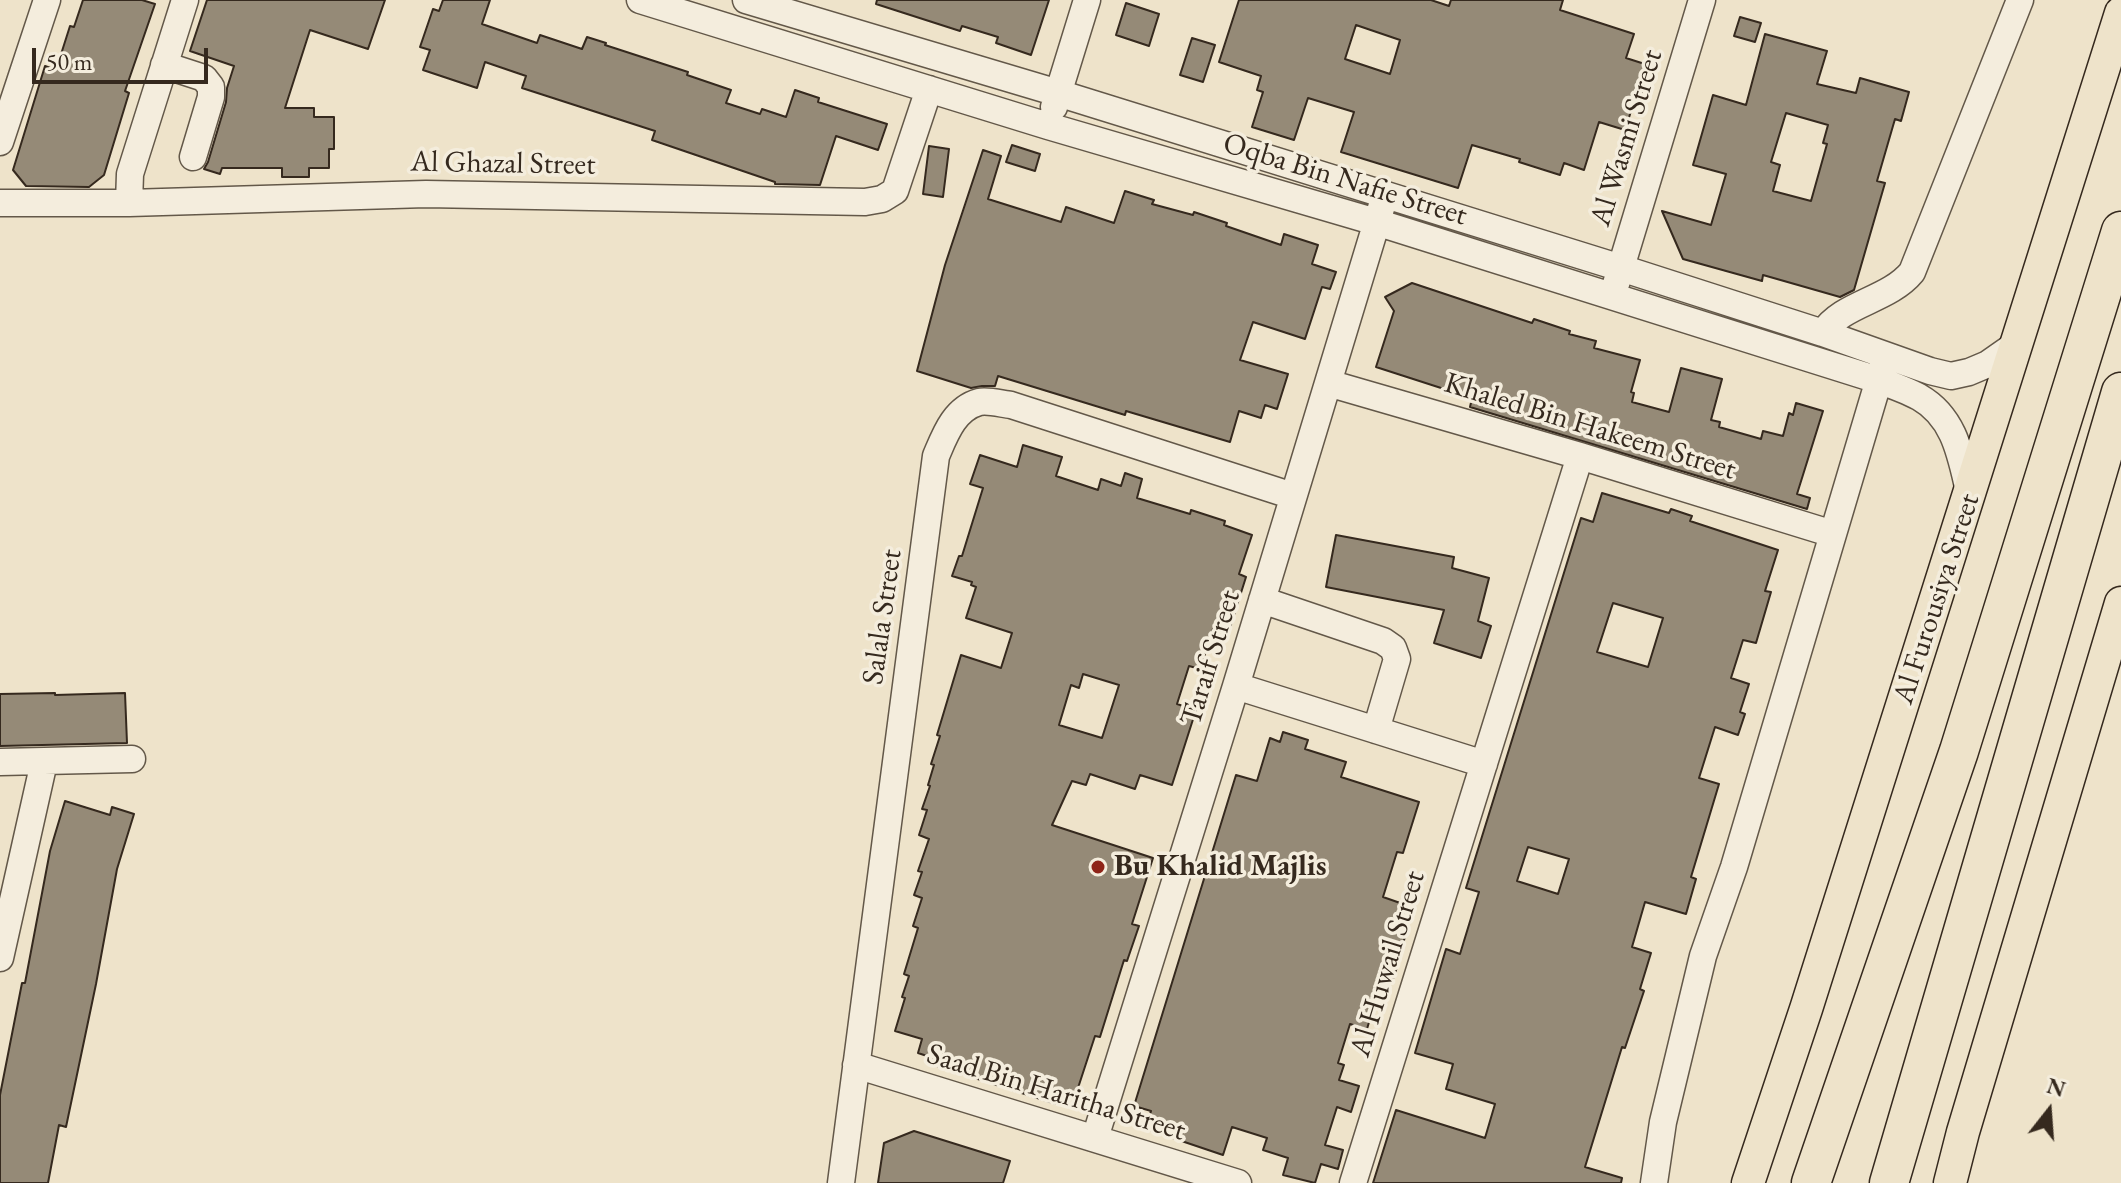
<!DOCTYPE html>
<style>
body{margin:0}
#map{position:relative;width:2121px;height:1183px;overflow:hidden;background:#eee3ca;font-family:"EB Garamond",serif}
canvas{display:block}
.north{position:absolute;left:2009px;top:1071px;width:80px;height:80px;-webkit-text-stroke:6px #f4eddd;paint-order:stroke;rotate:17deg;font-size:22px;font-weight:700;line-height:32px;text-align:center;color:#35291e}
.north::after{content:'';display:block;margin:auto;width:28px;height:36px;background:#35291e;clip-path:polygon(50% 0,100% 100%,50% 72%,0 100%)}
.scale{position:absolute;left:32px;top:48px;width:176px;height:36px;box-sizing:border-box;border:4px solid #35291e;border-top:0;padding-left:10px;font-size:24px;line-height:28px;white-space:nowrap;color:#35291e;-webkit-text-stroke:6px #f4eddd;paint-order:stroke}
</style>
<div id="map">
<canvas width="2121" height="1183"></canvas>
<div class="north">N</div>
<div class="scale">50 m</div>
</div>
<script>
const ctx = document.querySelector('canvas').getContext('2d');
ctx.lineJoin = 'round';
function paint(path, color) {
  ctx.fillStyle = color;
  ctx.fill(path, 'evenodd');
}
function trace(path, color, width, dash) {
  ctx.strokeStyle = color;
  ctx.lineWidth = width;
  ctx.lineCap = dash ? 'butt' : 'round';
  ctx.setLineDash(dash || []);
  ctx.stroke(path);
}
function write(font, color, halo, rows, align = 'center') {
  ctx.font = font + ' "EB Garamond",serif';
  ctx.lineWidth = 7;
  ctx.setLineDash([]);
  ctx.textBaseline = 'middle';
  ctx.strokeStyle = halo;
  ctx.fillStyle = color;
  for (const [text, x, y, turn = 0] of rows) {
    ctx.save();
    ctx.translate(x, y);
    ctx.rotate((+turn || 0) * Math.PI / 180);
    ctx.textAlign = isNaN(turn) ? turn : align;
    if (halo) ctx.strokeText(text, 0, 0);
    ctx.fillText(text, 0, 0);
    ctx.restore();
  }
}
const building = new Path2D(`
 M 83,0 L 142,0 L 155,4 L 125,91 L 129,93 L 104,175 L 89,187 L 26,186 L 13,170 L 45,66 L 56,70 L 70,26 L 74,27 Z
 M 207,0 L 385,0 L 368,49 L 310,30 L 285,108 L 314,108 L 314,117 L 334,117 L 334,149 L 329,149 L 329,168 L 309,168 L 309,177 L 282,177 L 282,168 L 222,168 L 220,174 L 204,169 L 208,162 L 226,102 L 227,88 L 234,66 L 190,51 Z
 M 443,0 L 490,0 L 482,24 L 537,43 L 540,35 L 582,49 L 587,37 L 606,43 L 605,45 L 688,72 L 687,75 L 731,90 L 726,103 L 760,114 L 762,109 L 786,117 L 795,90 L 819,98 L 818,102 L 887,124 L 878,150 L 836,136 L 820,185 L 775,184 L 775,182 L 652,140 L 655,131 L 522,88 L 526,76 L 485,62 L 477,88 L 423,70 L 430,50 L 420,47 L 433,9 L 439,11 Z
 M 877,0 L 1049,0 L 1031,55 L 996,43 L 998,37 L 962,26 L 960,31 L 876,4 Z
 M 1239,0 L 1431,0 L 1449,6 L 1451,0 L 1563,0 L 1560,10 L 1634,34 L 1626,58 L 1651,66 L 1637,106 L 1633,105 L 1625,130 L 1599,122 L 1584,170 L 1564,163 L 1560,175 L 1519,162 L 1520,159 L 1472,145 L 1458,188 L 1341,152 L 1354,112 L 1308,98 L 1294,140 L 1252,127 L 1263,92 L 1257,90 L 1261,76 L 1219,62 ZM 1356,25 L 1400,40 L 1390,74 L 1345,59 Z
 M 1126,3 L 1159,14 L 1149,46 L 1116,35 Z
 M 1740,17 L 1761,23 L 1755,42 L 1734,36 Z
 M 1765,34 L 1827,51 L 1817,84 L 1856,93 L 1860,78 L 1909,92 L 1901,121 L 1895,119 L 1877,181 L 1885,183 L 1854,290 L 1840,297 L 1763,275 L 1762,281 L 1683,259 L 1662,211 L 1711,225 L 1726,174 L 1693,165 L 1713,95 L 1746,105 ZM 1786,113 L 1828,125 L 1823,143 L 1827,144 L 1811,201 L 1773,191 L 1780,165 L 1771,162 Z
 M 1192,38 L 1215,45 L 1203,82 L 1180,75 Z
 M 1012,145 L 1040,154 L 1035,171 L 1006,162 Z
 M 929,146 L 949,149 L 943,197 L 923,194 Z
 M 983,150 L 1001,156 L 988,199 L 1061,222 L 1066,207 L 1114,223 L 1125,191 L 1154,200 L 1152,204 L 1193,215 L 1194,212 L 1227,223 L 1226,226 L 1281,245 L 1284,234 L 1318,245 L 1312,264 L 1336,272 L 1330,289 L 1322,287 L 1305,339 L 1253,322 L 1240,360 L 1288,374 L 1277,409 L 1265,405 L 1261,418 L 1239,411 L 1230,442 L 1126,411 L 1125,415 L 998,376 L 995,386 L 982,386 L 971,388 L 917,371 L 945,265 Z
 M 1412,283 L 1532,323 L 1534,319 L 1570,331 L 1569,334 L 1596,341 L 1594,348 L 1640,360 L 1631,392 L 1634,393 L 1632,402 L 1669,412 L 1681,368 L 1722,379 L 1711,420 L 1720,422 L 1719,427 L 1761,439 L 1763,431 L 1783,436 L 1789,413 L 1793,415 L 1796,403 L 1823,411 L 1797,494 L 1810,498 L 1807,509 L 1470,407 L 1472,398 L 1376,367 L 1394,311 L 1385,297 Z
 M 1023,445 L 1062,457 L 1056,476 L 1098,490 L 1101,479 L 1121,486 L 1125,473 L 1142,479 L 1137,498 L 1190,514 L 1191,510 L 1225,521 L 1224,525 L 1252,535 L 1239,574 L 1246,577 L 1228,634 L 1213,629 L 1200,669 L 1189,666 L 1177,704 L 1196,710 L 1172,785 L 1140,775 L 1135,789 L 1090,774 L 1086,785 L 1072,781 L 1052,825 L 1153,858 L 1132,924 L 1139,926 L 1127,961 L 1124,960 L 1100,1037 L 1095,1036 L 1077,1091 L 1056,1104 L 937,1066 L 939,1060 L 918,1053 L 922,1039 L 895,1031 L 905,998 L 902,997 L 909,976 L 904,974 L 918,928 L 913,926 L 922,898 L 914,895 L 922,872 L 918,871 L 929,839 L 919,835 L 927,810 L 922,809 L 930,786 L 928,785 L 934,765 L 931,764 L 940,736 L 937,735 L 961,655 L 1001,668 L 1012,633 L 966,618 L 976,587 L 971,585 L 972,582 L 952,576 L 959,556 L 962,556 L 983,488 L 970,484 L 980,455 L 1017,467 ZM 1083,674 L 1119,685 L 1102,738 L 1059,725 L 1071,685 L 1079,688 Z
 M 1602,493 L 1669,513 L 1671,509 L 1692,516 L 1690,521 L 1778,550 L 1765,591 L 1771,592 L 1756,643 L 1743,640 L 1731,678 L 1749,684 L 1740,712 L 1745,714 L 1738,735 L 1715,727 L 1699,778 L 1719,784 L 1691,877 L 1696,879 L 1686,914 L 1645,902 L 1632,947 L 1651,953 L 1640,989 L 1644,991 L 1625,1048 L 1622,1047 L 1585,1167 L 1622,1178 L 1621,1183 L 1373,1183 L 1396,1110 L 1485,1138 L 1495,1104 L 1446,1089 L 1453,1064 L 1415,1053 L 1446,949 L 1460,954 L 1479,892 L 1466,888 L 1581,518 L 1593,522 ZM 1613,603 L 1663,618 L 1648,667 L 1597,652 ZM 1528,847 L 1569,859 L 1558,894 L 1517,881 Z
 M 1336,535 L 1454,557 L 1452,568 L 1489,578 L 1478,621 L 1491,626 L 1481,658 L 1434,643 L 1444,610 L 1326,587 Z
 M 55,693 L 55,695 L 125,693 L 127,743 L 0,746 L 0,694 Z
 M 1283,732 L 1308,740 L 1305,749 L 1346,762 L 1341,777 L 1419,802 L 1403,853 L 1397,852 L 1383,897 L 1406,905 L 1397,933 L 1405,936 L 1400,958 L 1392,982 L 1382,978 L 1367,1029 L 1350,1024 L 1338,1063 L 1344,1065 L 1339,1080 L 1359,1086 L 1351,1112 L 1337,1107 L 1325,1145 L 1343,1150 L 1338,1169 L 1321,1164 L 1315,1183 L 1283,1175 L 1288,1158 L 1263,1150 L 1267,1138 L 1232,1127 L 1223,1155 L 1146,1129 L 1151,1111 L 1134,1106 L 1236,775 L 1257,781 L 1270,738 L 1280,742 Z
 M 65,801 L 110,815 L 112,807 L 134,814 L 117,869 L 96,984 L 66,1127 L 59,1125 L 48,1183 L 0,1183 L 0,1095 L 22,983 L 25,983 L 50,851 Z
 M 914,1131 L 1010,1161 L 1003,1183 L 878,1183 L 884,1143 Z`);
const minor = new Path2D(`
 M 640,0 L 1048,126 L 1376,222 L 1878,380 C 1892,385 1906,390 1919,397 C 1956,418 1961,458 1970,495
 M 746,0 L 1058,93 L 1621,268 L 1823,333 L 1930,371 L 1951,376 L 1969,372 L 1988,364 L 2018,343
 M 164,65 L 204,78 L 211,87 L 211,97 L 193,157
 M 1054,107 L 1087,0
 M 0,142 L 47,0
 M 0,203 L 129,203 L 426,194 L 865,202 L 882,199 L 895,191 L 929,89
 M 129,203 L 130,174 L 185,0
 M 1616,284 L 1702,0
 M 1823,333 C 1842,303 1888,301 1912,272 L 2020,0
 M 1328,383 L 1580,456 L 1833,534
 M 1262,600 L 1383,641 L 1393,648 L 1397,659 L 1376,730
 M 1236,686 L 1484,764
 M 0,762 L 132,759
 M 0,958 L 44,762
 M 856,1065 L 1238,1183
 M 1095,1138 L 1236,686 L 1382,205
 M 841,1183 L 936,456 C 945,435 954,409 979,402 C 988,400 1002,404 1011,405 L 1293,496
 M 1353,1183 L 1580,456
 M 1654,1183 L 1663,1122 L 1703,956 L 1734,867 L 1883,366`);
const major = new Path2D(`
 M 1748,1183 L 1806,1009 L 2121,13
 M 1950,1183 L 1963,1132 L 2121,603`);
const highway = new Path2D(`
 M 1811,1183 L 1959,751 L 2121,231
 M 1889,1183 L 2121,392`);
const markers = [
 [1098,867,8,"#8f2418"]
];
const streetNames = [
 ["Al Wasmi Street",1627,138,-73],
 ["Al Ghazal Street",503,164,1],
 ["Oqba Bin Nafie Street",1345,180,17],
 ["Khaled Bin Hakeem Street",1590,427,17],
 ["Al Furousiya Street",1937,599,-72],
 ["Salala Street",883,617,-82],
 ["Taraif Street",1211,658,-73],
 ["Al Huwail Street",1388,964,-73],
 ["Saad Bin Haritha Street",1056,1093,17]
];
const poiNames = [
 ["Bu Khalid Majlis",1114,867]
];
paint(building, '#958a77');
trace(building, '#35291e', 2);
trace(minor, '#635849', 29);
trace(major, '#35291e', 35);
trace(highway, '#35291e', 41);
trace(minor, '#f4eddd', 26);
trace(major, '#eee3ca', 32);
trace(highway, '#eee3ca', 38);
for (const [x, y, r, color] of markers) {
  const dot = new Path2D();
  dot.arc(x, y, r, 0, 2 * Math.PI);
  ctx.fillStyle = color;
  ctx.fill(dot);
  trace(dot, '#f4eddd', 3);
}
write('30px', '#35291e', '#f4eddd', streetNames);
write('bold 30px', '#35291e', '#f4eddd', poiNames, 'left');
</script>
